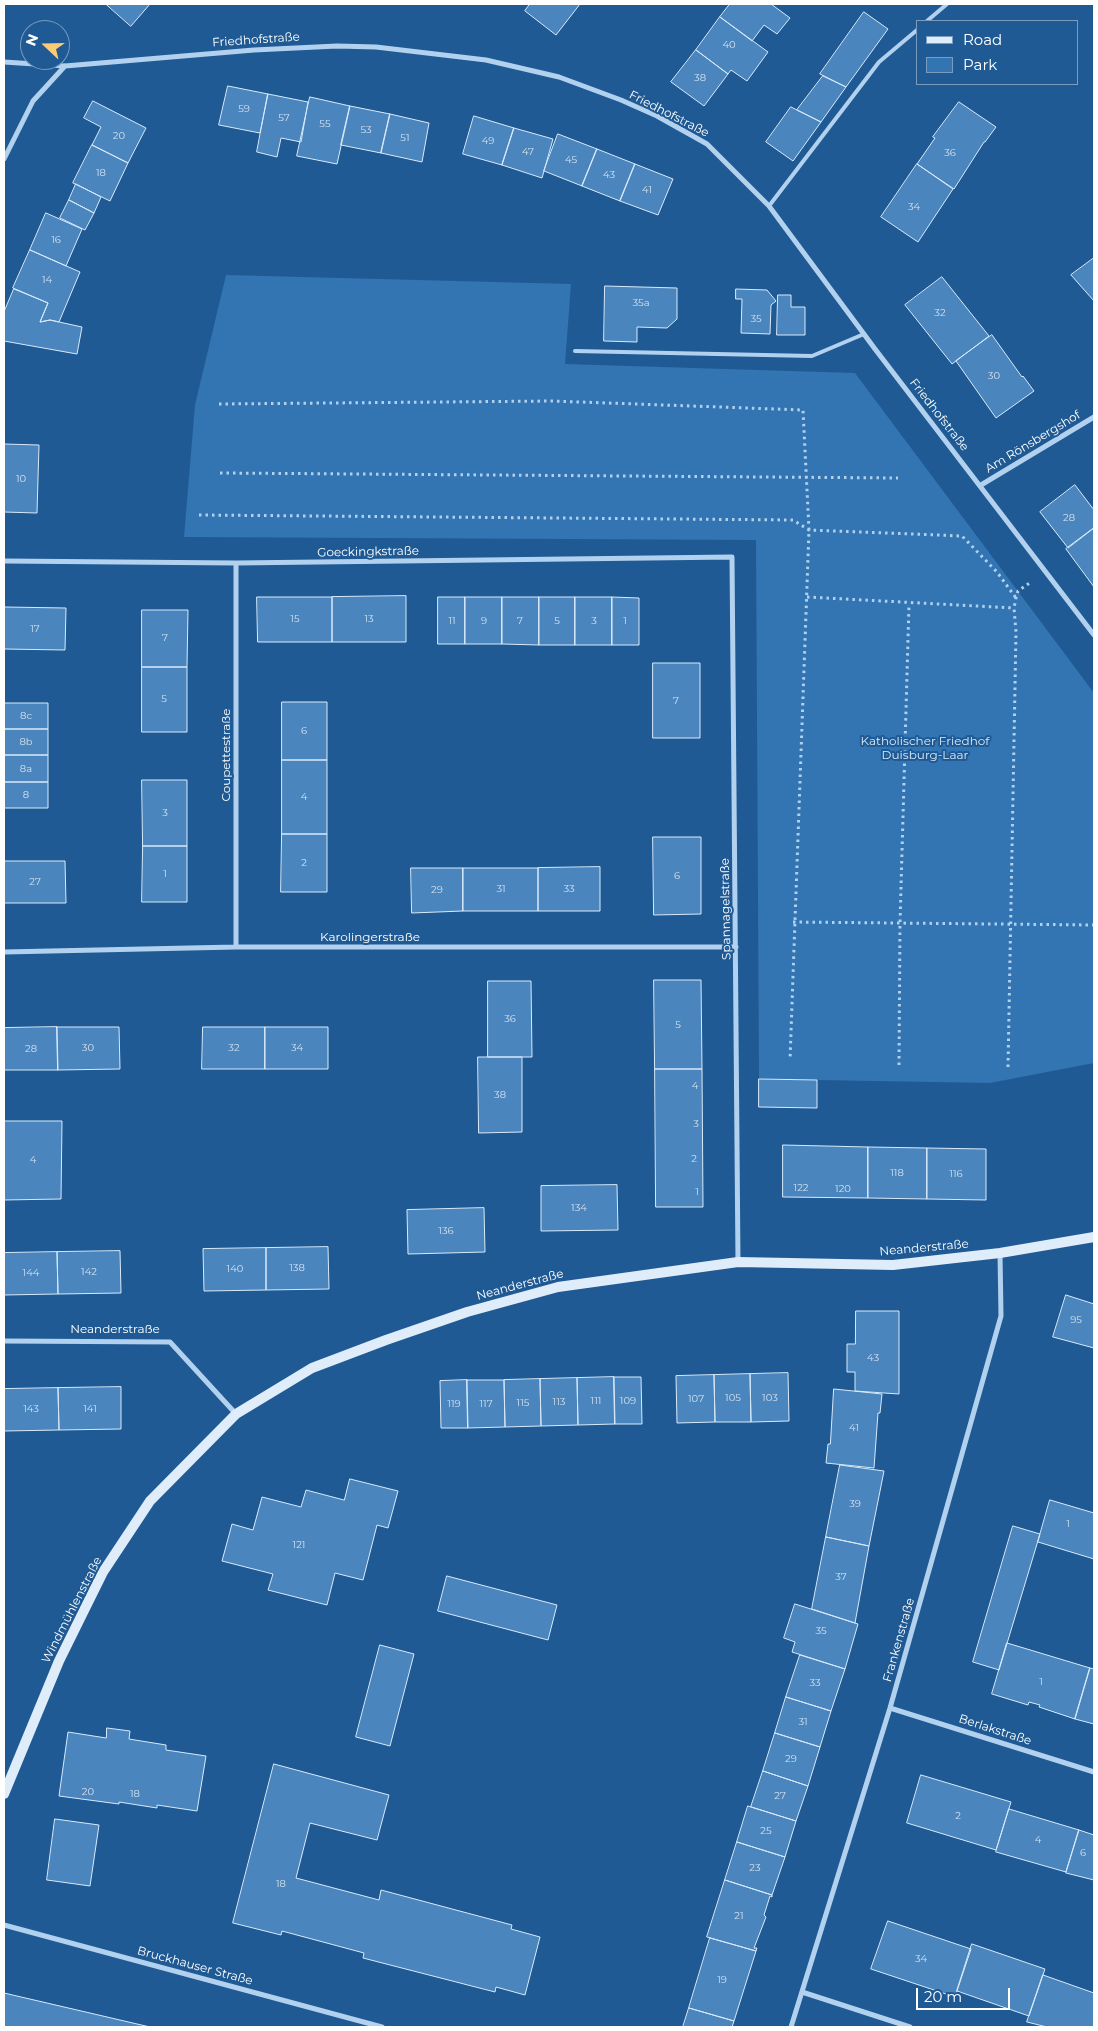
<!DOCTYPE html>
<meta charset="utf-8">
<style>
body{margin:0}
#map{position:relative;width:1098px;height:2031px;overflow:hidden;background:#1f5a94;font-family:Montserrat,sans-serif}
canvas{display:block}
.frame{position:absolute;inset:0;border:5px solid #fff;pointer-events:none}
.legend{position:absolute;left:916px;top:20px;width:162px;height:65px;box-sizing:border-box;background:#1f5a94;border:1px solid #799cbf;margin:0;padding:6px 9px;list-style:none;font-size:15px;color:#fff}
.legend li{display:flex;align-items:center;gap:10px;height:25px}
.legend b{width:25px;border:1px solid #799cbf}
.north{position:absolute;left:20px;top:20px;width:50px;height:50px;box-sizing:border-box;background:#1f5a94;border:1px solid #799cbf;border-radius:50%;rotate:291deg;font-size:14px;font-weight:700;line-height:20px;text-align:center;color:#fff}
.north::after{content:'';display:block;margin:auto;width:18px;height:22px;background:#fccb72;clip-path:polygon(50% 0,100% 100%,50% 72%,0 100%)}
.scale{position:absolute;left:916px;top:1988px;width:94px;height:22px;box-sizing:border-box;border:2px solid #fff;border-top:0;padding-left:6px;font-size:15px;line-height:18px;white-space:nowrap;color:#fff;-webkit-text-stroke:4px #1f5a94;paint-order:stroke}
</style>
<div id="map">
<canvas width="1098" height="2031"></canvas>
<div class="frame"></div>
<ul class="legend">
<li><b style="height:6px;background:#dfecfa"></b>Road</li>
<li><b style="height:14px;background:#3374b2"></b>Park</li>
</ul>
<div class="north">N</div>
<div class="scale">20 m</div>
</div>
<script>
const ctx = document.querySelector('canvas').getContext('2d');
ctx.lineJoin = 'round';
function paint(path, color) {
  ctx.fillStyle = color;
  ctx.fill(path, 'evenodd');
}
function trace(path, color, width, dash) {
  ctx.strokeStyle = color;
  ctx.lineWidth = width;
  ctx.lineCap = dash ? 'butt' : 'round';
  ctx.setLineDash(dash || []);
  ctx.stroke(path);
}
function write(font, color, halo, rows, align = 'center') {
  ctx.font = font + ' Montserrat,sans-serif';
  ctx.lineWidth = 4;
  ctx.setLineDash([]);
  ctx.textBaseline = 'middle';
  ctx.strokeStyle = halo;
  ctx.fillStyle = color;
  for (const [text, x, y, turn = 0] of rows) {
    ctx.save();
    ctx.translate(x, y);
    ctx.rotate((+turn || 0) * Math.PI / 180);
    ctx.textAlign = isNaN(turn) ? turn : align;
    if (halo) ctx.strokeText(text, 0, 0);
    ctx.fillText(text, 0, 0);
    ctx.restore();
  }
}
const green = new Path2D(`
 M 226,275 L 571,284 L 565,364 L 855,373 L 1094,693 L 1094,1063 L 990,1083 L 759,1079 L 756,540 L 184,537 L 195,405 Z`);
const building = new Path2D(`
 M 106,4 L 150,4 L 131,26 Z
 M 530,4 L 580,4 L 556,35 L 525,11 Z
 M 730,4 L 771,4 L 790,18 L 777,34 L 764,25 L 752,41 L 720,17 Z
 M 864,12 L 888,29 L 846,87 L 820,74 Z
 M 720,17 L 768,52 L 747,81 L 731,70 L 728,74 L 696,50 Z
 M 696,50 L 728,74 L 704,106 L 671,82 Z
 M 823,76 L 846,87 L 821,122 L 797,110 Z
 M 228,86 L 268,94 L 260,133 L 219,125 Z
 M 268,94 L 308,102 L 301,142 L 281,138 L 277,157 L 257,152 Z
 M 310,97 L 350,106 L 337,164 L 297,156 Z
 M 93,101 L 146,128 L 128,163 L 92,145 L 101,127 L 84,118 Z
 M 959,102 L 996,127 L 985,142 L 984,142 L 954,189 L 917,164 L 935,138 L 933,137 Z
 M 350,106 L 390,114 L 381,153 L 341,145 Z
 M 791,107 L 821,122 L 793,161 L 766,142 Z
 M 390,114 L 429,123 L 422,162 L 381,153 Z
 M 474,116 L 514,128 L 502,165 L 463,154 Z
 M 514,128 L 553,139 L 542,178 L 502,165 Z
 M 558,134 L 597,149 L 582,186 L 544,171 Z
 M 92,145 L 128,163 L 110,201 L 73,183 Z
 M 597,149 L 635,164 L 620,201 L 582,186 Z
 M 635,164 L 673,179 L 658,215 L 620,201 Z
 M 917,164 L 953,189 L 918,242 L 881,217 Z
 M 76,184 L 101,197 L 94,213 L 69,200 Z
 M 69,200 L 94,213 L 85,230 L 60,218 Z
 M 46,213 L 82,229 L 66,266 L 30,250 Z
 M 30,250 L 80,272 L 59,322 L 50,320 L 40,322 L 48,303 L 13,288 Z
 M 1094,258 L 1094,301 L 1071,275 Z
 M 942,277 L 989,336 L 952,364 L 905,305 Z
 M 605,286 L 677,288 L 677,319 L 667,328 L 637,327 L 637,342 L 604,341 Z
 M 14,289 L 48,303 L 40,322 L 50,320 L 82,327 L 77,354 L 4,341 L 4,312 Z
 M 736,289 L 767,290 L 776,301 L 771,305 L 770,334 L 741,333 L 742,299 L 736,299 Z
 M 778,295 L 791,295 L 791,307 L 805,307 L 805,335 L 777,335 Z
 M 992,335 L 1022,377 L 1023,376 L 1034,391 L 996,418 L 956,361 Z
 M 4,444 L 39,445 L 37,513 L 4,512 Z
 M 1075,485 L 1094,510 L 1094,528 L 1068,548 L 1040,512 Z
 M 1094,528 L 1094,587 L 1066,549 Z
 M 406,596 L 406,642 L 332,642 L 332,597 Z
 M 257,597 L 332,597 L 332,642 L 258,642 Z
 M 438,597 L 465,597 L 465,644 L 438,644 Z
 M 465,597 L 502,597 L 502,644 L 465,644 Z
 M 502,597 L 539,597 L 539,645 L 502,644 Z
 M 539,597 L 575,597 L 575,645 L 539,645 Z
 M 575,597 L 612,597 L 612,645 L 575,645 Z
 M 612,597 L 639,598 L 639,645 L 612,645 Z
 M 4,607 L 66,608 L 65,650 L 4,649 Z
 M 142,610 L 188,610 L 187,667 L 142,667 Z
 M 653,663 L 700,663 L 700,738 L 653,738 Z
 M 142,667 L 187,667 L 187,732 L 142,732 Z
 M 282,702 L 327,702 L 327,760 L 282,760 Z
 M 4,703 L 48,703 L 48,729 L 4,729 Z
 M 4,729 L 48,729 L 48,755 L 4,755 Z
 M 4,755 L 48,755 L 48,782 L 4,782 Z
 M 282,760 L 327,760 L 327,834 L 282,834 Z
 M 142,780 L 187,780 L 187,846 L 143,846 Z
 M 4,782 L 48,782 L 48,808 L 4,808 Z
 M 282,834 L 327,834 L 327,892 L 281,892 Z
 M 653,837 L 701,837 L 701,914 L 654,915 Z
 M 143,846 L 187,846 L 187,902 L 142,902 Z
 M 4,861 L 65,861 L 66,903 L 4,903 Z
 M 600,867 L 600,911 L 538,911 L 538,868 Z
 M 411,868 L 463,868 L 463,911 L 412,913 Z
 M 463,868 L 538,868 L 538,911 L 463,911 Z
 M 654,980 L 701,980 L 702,1069 L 655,1069 Z
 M 488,981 L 531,981 L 532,1057 L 488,1057 Z
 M 57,1027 L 58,1070 L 4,1070 L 4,1028 Z
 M 57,1027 L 119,1027 L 120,1069 L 58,1070 Z
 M 203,1027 L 265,1027 L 265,1069 L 202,1069 Z
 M 265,1027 L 328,1027 L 328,1069 L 265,1069 Z
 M 478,1057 L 522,1057 L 522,1132 L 479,1133 Z
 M 655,1069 L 702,1069 L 703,1207 L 656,1207 Z
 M 759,1079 L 817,1080 L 817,1108 L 759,1107 Z
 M 4,1121 L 62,1121 L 61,1199 L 4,1200 Z
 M 783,1145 L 868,1147 L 868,1198 L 783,1197 Z
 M 868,1147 L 927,1148 L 927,1199 L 868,1198 Z
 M 927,1148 L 986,1149 L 986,1200 L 927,1199 Z
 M 617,1185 L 618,1230 L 541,1231 L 541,1186 Z
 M 484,1208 L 485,1252 L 408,1254 L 407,1210 Z
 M 328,1247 L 329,1289 L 266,1290 L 266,1248 Z
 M 266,1248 L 266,1290 L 204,1291 L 203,1249 Z
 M 120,1251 L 121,1293 L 58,1294 L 57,1252 Z
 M 57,1252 L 58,1294 L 4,1295 L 4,1253 Z
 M 1066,1295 L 1094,1304 L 1094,1348 L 1053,1337 Z
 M 856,1311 L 899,1311 L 899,1394 L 855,1391 L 855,1372 L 847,1372 L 847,1344 L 855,1344 Z
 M 788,1373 L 789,1421 L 751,1422 L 750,1374 Z
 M 750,1374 L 751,1422 L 715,1422 L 714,1375 Z
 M 714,1375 L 715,1422 L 677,1423 L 676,1376 Z
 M 614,1377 L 641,1377 L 642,1424 L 615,1424 Z
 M 614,1377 L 615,1424 L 578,1425 L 577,1378 Z
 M 577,1378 L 578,1425 L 541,1426 L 540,1379 Z
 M 540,1379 L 541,1426 L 505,1427 L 504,1380 Z
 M 467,1380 L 468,1428 L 441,1428 L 440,1381 Z
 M 467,1380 L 504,1380 L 505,1427 L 468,1428 Z
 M 121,1387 L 121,1429 L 59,1430 L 58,1388 Z
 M 58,1388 L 59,1430 L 4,1431 L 4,1389 Z
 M 834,1389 L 882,1394 L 880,1413 L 878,1413 L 874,1468 L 826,1463 L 828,1444 L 830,1444 Z
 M 840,1465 L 884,1471 L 869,1546 L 826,1537 Z
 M 350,1479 L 398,1491 L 388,1528 L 377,1525 L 363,1580 L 335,1573 L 327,1605 L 268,1590 L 273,1574 L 222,1561 L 232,1524 L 253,1530 L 262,1497 L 301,1507 L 306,1490 L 344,1500 Z
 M 1050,1500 L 1094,1513 L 1094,1559 L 1038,1542 Z
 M 1013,1526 L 1040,1534 L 999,1670 L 973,1662 Z
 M 826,1537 L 869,1546 L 855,1623 L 812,1609 Z
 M 447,1576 L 557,1605 L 548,1640 L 438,1611 Z
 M 795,1604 L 858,1624 L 845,1669 L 792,1652 L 795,1642 L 784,1638 Z
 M 1007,1643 L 1090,1668 L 1075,1719 L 1039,1707 L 1040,1705 L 1029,1702 L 1028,1705 L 992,1694 Z
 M 380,1645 L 414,1654 L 390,1746 L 356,1737 Z
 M 800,1655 L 845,1669 L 831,1711 L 786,1697 Z
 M 1090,1668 L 1094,1669 L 1094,1724 L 1075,1719 Z
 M 786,1697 L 831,1711 L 820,1747 L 775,1733 Z
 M 107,1728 L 130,1731 L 129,1739 L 166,1745 L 166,1750 L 206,1756 L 197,1811 L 157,1805 L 157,1808 L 119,1802 L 119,1804 L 59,1796 L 68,1732 L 106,1738 Z
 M 775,1733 L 820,1747 L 808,1786 L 763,1771 Z
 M 274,1764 L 389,1795 L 377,1840 L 310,1823 L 296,1878 L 379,1900 L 381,1890 L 512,1925 L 511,1929 L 540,1937 L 525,1995 L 496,1987 L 495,1992 L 363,1958 L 364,1953 L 282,1931 L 281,1935 L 233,1923 Z
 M 763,1771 L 808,1786 L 796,1821 L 751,1807 Z
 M 921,1775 L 1011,1802 L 996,1850 L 907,1823 Z
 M 748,1806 L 796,1821 L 785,1857 L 737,1842 Z
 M 1009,1809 L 1079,1830 L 1066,1872 L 996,1852 Z
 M 55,1819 L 99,1825 L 90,1886 L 47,1880 Z
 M 1079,1830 L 1094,1835 L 1094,1880 L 1066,1873 Z
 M 737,1842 L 785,1857 L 772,1895 L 725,1880 Z
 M 725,1880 L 772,1895 L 772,1897 L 770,1896 L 764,1915 L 766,1917 L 754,1948 L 757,1948 L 756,1951 L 707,1937 Z
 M 888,1921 L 971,1949 L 955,1997 L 871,1969 Z
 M 710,1938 L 756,1951 L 734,2021 L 689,2008 Z
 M 972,1944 L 1045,1969 L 1029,2016 L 957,1991 Z
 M 1043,1975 L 1094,1993 L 1094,2027 L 1047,2027 L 1027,2022 Z
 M 4,1993 L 150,2027 L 4,2027 Z
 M 689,2008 L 734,2021 L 732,2027 L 683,2027 Z`);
const path = new Path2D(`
 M 219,404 L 552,401 L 803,410 L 809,530 L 790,1060
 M 220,473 L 898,478
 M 199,515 L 793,520 L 809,530 L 962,536 L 997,572 L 1016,598
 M 807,597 L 1014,608
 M 793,922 L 1094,925
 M 899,1065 L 900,923 L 909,604
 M 1008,1067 L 1016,632 L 1014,608 L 1016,598 L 1018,591 L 1031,582`);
const lane = new Path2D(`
 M 927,21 L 947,4
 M 769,206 L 879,62 L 917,30
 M 575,351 L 812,356 L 864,334`);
const street = new Path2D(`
 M 4,62 L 65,66 L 254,50 L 337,46 L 376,47 L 486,60 L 559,77 L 621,100 L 657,116 L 707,144 L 769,206 L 875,349 L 1094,635
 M 4,159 L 33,101 L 65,66
 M 981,485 L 1094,417
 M 4,561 L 236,563 L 732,557 L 738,1262
 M 236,947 L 236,563
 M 4,952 L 236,947 L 736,947
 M 4,1341 L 170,1342 L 236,1414
 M 890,1708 L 1094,1772
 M 4,1925 L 382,2027
 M 802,1992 L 910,2027
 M 791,2027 L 890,1708 L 1001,1316 L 1000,1253`);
const secondary = new Path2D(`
 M 4,1794 L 59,1661 L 103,1572 L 150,1501 L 236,1414 L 312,1368 L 386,1340 L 467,1312 L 558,1287 L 738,1262 L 893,1265 L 1000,1253 L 1094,1237`);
const numberNames = [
 ["40",729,45],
 ["38",700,78],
 ["59",244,109],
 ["57",284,118],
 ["55",325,124],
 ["53",366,130],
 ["20",119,136],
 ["51",405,138],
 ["49",488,141],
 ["47",528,152],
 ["36",950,153],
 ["45",571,160],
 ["18",101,173],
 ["43",609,175],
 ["41",647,190],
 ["34",914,207],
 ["16",56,240],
 ["14",47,280],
 ["35a",641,303],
 ["32",940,313],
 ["35",756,319],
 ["30",994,376],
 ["10",21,479],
 ["28",1069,518],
 ["15",295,619],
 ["13",369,619],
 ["11",452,621],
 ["9",484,621],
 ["7",520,621],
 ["5",557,621],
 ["3",594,621],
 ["1",625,621],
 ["17",35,629],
 ["7",165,638],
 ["5",164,699],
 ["7",676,701],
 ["8c",26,716],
 ["6",304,731],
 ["8b",26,742],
 ["8a",26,769],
 ["8",26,795],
 ["4",304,797],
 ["3",165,813],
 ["2",304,863],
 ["1",165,874],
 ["6",677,876],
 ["27",35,882],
 ["31",501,889],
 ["33",569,889],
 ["29",437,890],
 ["36",510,1019],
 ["5",678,1025],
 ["30",88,1048],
 ["32",234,1048],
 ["34",297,1048],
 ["28",31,1049],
 ["4",695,1086],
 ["38",500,1095],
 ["3",696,1124],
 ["2",694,1159],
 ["4",33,1160],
 ["118",897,1173],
 ["116",956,1174],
 ["122",801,1188],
 ["120",843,1189],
 ["1",697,1192],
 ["134",579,1208],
 ["136",446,1231],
 ["138",297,1268],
 ["140",235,1269],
 ["142",89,1272],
 ["144",31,1273],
 ["95",1076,1320],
 ["43",873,1358],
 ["105",733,1398],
 ["103",770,1398],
 ["107",696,1399],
 ["111",596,1401],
 ["109",628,1401],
 ["113",559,1402],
 ["115",523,1403],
 ["119",454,1404],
 ["117",486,1404],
 ["143",31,1409],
 ["141",90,1409],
 ["41",854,1428],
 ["39",855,1504],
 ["1",1068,1524],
 ["121",299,1545],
 ["37",841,1577],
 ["35",821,1631],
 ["1",1041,1682],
 ["33",815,1683],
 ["31",803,1722],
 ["29",791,1759],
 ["20",88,1792],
 ["18",135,1794],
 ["27",780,1796],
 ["2",958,1816],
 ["25",766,1831],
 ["4",1038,1840],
 ["6",1083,1853],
 ["23",755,1868],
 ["18",281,1884],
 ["21",739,1916],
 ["34",921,1959],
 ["19",722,1980]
];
const streetNames = [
 ["Friedhofstraße",256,40,-4],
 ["Friedhofstraße",669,114,27],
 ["Friedhofstraße",939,415,52],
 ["Am Rönsbergshof",1033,442,-31],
 ["Goeckingkstraße",368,552,-1],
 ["Coupettestraße",226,755,-90],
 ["Spannagelstraße",726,909,-91],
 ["Karolingerstraße",370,937],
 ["Neanderstraße",924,1248,-5],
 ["Neanderstraße",520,1285,-15],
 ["Neanderstraße",115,1329],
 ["Windmühlenstraße",72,1610,-63],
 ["Frankenstraße",899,1640,-74],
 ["Berlakstraße",995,1730,18],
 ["Bruckhauser Straße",195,1966,15]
];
const parkNames = [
 ["Katholischer Friedhof",925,741],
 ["Duisburg-Laar",925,755]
];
paint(green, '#3374b2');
paint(building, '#4b85bd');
trace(building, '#d8eafa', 1);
trace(path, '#b2d1ee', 3, [2.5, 4]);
trace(lane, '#b2d1ee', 4);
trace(street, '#b2d1ee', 5);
trace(secondary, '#dfecfa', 10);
write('10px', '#d2e0ee', null, numberNames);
write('12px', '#fff', '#1f5a94', streetNames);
write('12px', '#d8eafa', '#1f5a94', parkNames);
</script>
